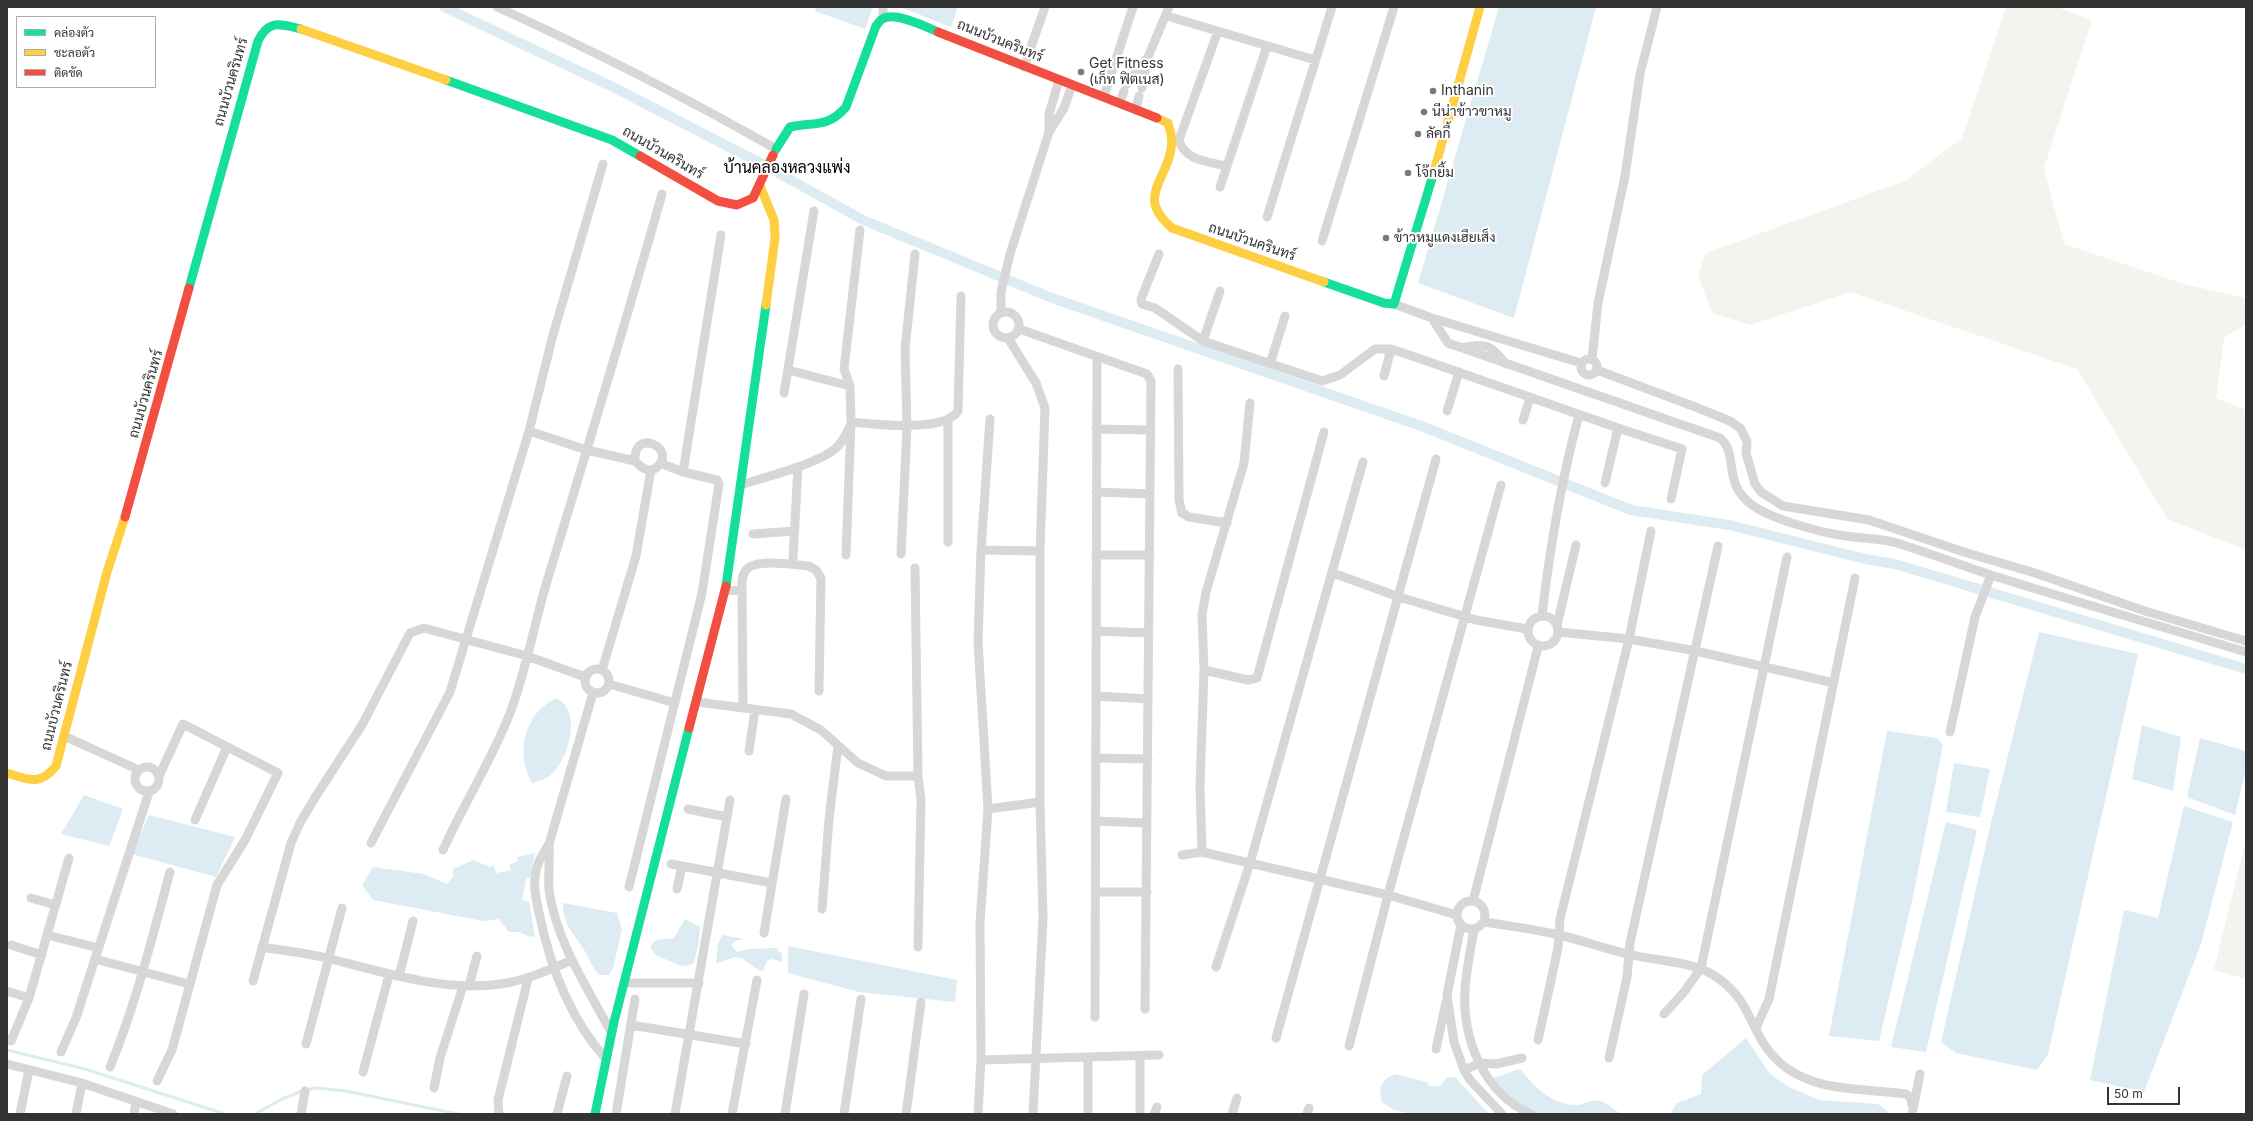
<!DOCTYPE html>
<meta charset="utf-8">
<style>
body{margin:0}
#map{position:relative;width:2253px;height:1121px;overflow:hidden;background:#fff;font-family:Inter,Sarabun,sans-serif}
canvas{display:block}
.frame{position:absolute;inset:0;border:8px solid #333;pointer-events:none}
.legend{position:absolute;left:16px;top:16px;width:140px;height:72px;box-sizing:border-box;background:#fff;border:1px solid #adadad;margin:0;padding:5px 7px;list-style:none;font-size:12px;color:#333}
.legend li{display:flex;align-items:center;gap:8px;height:20px}
.legend b{width:20px;border:1px solid #adadad}
.scale{position:absolute;left:2107px;top:1087px;width:73px;height:18px;box-sizing:border-box;border:2px solid #333;border-top:0;padding-left:5px;font-size:12px;line-height:14px;white-space:nowrap;color:#333;-webkit-text-stroke:3px #fff;paint-order:stroke}
</style>
<div id="map">
<canvas width="2253" height="1121"></canvas>
<div class="frame"></div>
<ul class="legend">
<li><b style="height:5px;background:#16e098"></b>คล่องตัว</li>
<li><b style="height:5px;background:#ffcf43"></b>ชะลอตัว</li>
<li><b style="height:5px;background:#f24e42"></b>ติดขัด</li>
</ul>
<div class="scale">50 m</div>
</div>
<script>
const ctx = document.querySelector('canvas').getContext('2d');
ctx.lineJoin = 'round';
function paint(path, color) {
  ctx.fillStyle = color;
  ctx.fill(path, 'evenodd');
}
function trace(path, color, width, dash) {
  ctx.strokeStyle = color;
  ctx.lineWidth = width;
  ctx.lineCap = dash ? 'butt' : 'round';
  ctx.setLineDash(dash || []);
  ctx.stroke(path);
}
function write(font, color, halo, rows, align = 'center') {
  ctx.font = font + ' Inter,Sarabun,sans-serif';
  ctx.lineWidth = 4;
  ctx.setLineDash([]);
  ctx.textBaseline = 'middle';
  ctx.strokeStyle = halo;
  ctx.fillStyle = color;
  for (const [text, x, y, turn = 0] of rows) {
    ctx.save();
    ctx.translate(x, y);
    ctx.rotate((+turn || 0) * Math.PI / 180);
    ctx.textAlign = isNaN(turn) ? turn : align;
    if (halo) ctx.strokeText(text, 0, 0);
    ctx.fillText(text, 0, 0);
    ctx.restore();
  }
}
const green = new Path2D(`
 M 2006,7 L 2057,7 L 2092,20 L 2044,168 L 2064,244 L 2187,285 L 2246,298 L 2246,324 L 2224,338 L 2216,398 L 2246,410 L 2246,553 L 2244,549 L 2167,519 L 2077,369 L 1850,292 L 1750,325 L 1712,313 L 1698,275 L 1706,253 L 1905,181 L 1962,138 Z
 M 2246,839 L 2246,979 L 2214,970 Z`);
const water = new Path2D(`
 M 816,7 L 873,7 L 865,29 L 815,11 Z
 M 900,7 L 958,7 L 951,27 Z
 M 1499,7 L 1596,7 L 1514,318 L 1418,283 Z
 M 2039,632 L 2138,654 L 2048,1054 L 2037,1070 L 1956,1053 L 1941,1042 L 1990,827 Z
 M 557,698 C 582,712 569,755 554,772 C 549,778 540,781 532,783 C 515,754 524,712 557,698 Z
 M 2142,725 L 2181,737 L 2173,791 L 2132,779 Z
 M 1887,731 L 1937,738 L 1943,745 L 1912,901 L 1879,1041 L 1829,1036 Z
 M 2200,738 L 2246,751 L 2246,769 L 2235,815 L 2187,797 Z
 M 1954,763 L 1990,769 L 1980,817 L 1946,812 Z
 M 84,795 L 123,809 L 109,846 L 61,834 Z
 M 2184,806 L 2233,822 L 2201,944 L 2144,1092 L 2090,1080 L 2124,910 L 2158,918 Z
 M 149,815 L 235,837 L 216,877 L 132,854 Z
 M 1946,822 L 1977,830 L 1926,1052 L 1891,1047 Z
 M 535,853 L 530,878 L 526,879 L 522,900 L 529,902 L 535,936 L 530,937 L 519,932 L 509,932 L 499,919 L 483,921 L 373,900 L 362,885 L 373,867 L 424,874 L 447,884 L 453,876 L 453,869 L 473,860 L 490,867 L 494,865 L 496,873 L 511,870 L 509,865 L 518,861 L 517,857 Z
 M 563,903 L 617,913 L 622,929 L 613,969 L 609,975 L 599,975 C 593,968 590,961 586,953 C 574,932 564,930 563,903 Z
 M 685,919 L 700,927 L 699,941 L 694,963 C 681,969 679,964 667,960 C 659,956 655,956 650,947 L 656,940 L 674,938 Z
 M 723,935 L 744,939 L 735,941 L 731,945 L 737,952 L 749,949 L 777,948 L 778,951 L 782,954 L 782,962 L 771,959 L 767,961 L 763,971 L 760,971 L 741,958 L 735,957 L 716,964 L 718,943 Z
 M 788,946 L 957,980 L 955,1002 L 859,992 L 788,973 Z
 M 1746,1038 L 1770,1074 L 1787,1086 L 1819,1100 L 1878,1104 L 1891,1114 L 1670,1114 L 1677,1103 L 1701,1094 L 1702,1075 Z
 M 1520,1069 C 1535,1087 1550,1104 1576,1105 C 1580,1105 1586,1103 1591,1101 C 1603,1098 1611,1107 1621,1114 L 1537,1114 L 1503,1094 L 1493,1078 Z
 M 1395,1074 L 1427,1082 L 1429,1086 L 1440,1086 L 1446,1078 L 1455,1077 L 1489,1114 L 1412,1114 L 1394,1110 L 1382,1102 C 1378,1087 1381,1080 1395,1074 Z`);
const stream = new Path2D(`
 M 7,1050 L 85,1069 L 225,1114
 M 255,1114 L 282,1099 L 302,1091 L 316,1088 L 346,1091 L 458,1114`);
const canal = new Path2D(`
 M 444,7 L 617,89 L 762,164 L 863,220 L 1052,298 L 1424,427 L 1631,510 L 1729,525 L 1865,559 L 1895,564 L 2246,669`);
const street = new Path2D(`
 M 497,7 C 592,50 685,97 776,149 L 774,154
 M 1167,16 L 1315,60
 M 883,18 L 883,7
 M 1218,31 L 1179,140 C 1185,161 1207,161 1226,166
 M 1024,67 L 1045,7
 M 1127,84 L 1148,57 L 1169,7
 M 1142,88 L 1148,57
 M 1104,96 L 1133,7
 M 1120,102 L 1124,91
 M 1136,108 L 1139,96
 M 1049,132 L 1064,108 L 1072,85
 M 1220,187 L 1267,46
 M 1267,217 L 1332,7
 M 1322,241 L 1394,7
 M 1159,254 L 1141,299 L 1142,304 L 1155,308 L 1203,341 L 1322,381 L 1340,375 L 1375,349 L 1391,349 L 1418,358 L 1618,428 L 1682,449 L 1671,499
 M 1394,304 L 1432,318 L 1581,363
 M993 325a13 13 0 1 1 26 0a13 13 0 1 1-26 0Z
 M 1001,313 L 1001,292 L 1010,254 L 1049,132 L 1049,114 L 1059,80
 M 1432,318 L 1448,343 L 1720,438 C 1740,454 1720,484 1755,507 C 1775,520 1822,533 1846,536 C 1864,539 1880,538 1897,543 C 1929,553 1960,565 1991,575 C 2076,602 2161,626 2246,652
 M 1019,329 L 1147,374 L 1151,381 L 1145,1009
 M 1008,338 L 1036,383 L 1045,408 L 1040,551 L 1040,802 L 1043,918 L 1033,1114
 M 1203,341 L 1220,291
 M 1462,348 C 1486,342 1491,345 1506,364
 M1581 367a8 8 0 1 1 16 0a8 8 0 1 1-16 0Z
 M 1592,359 L 1598,303 L 1625,176 L 1640,74 L 1657,7
 M 1270,364 L 1285,316
 M 1178,369 L 1179,500 L 1182,513 L 1189,517 L 1227,523
 M 788,370 L 850,386
 M 1597,370 L 1698,408 L 1730,421 L 1741,429 L 1747,442 L 1746,453 L 1755,484 L 1761,492 L 1783,506 L 1869,520 L 1964,552 L 2035,573 L 2145,611 L 2246,641
 M 1384,376 L 1391,349
 M 784,393 L 814,211
 M 1447,411 L 1459,372
 M 948,420 L 948,542
 M 1523,420 L 1530,398
 M 851,422 C 874,424 944,433 958,411 L 961,296
 M 1096,429 L 1150,430
 M 529,431 L 587,450 L 635,461 C 641,468 651,475 659,465 C 675,447 633,428 635,461
 M 683,472 L 721,235
 M 1605,483 L 1618,428
 M 741,485 C 765,477 817,464 835,449 C 842,443 846,434 850,426
 M 1096,492 L 1150,494
 M 753,534 L 795,531
 M 981,550 L 1040,551
 M 901,554 L 907,427 L 905,349 L 915,254
 M 846,555 L 851,422 L 850,386 L 844,369 L 860,230
 M 1096,555 L 1150,555
 M 793,558 L 798,467
 M 915,568 L 918,776 L 921,799 L 918,947
 M 1333,573 L 1399,597 L 1476,620 L 1527,629
 M 725,590 L 742,591 C 742,584 741,576 746,570 C 756,558 794,565 809,566 L 816,570 L 821,578 L 819,691
 M 742,591 L 743,708
 M 1542,615 C 1550,547 1561,481 1579,415
 M1528 631a15 15 0 1 1 30 0a15 15 0 1 1-30 0Z
 M 1557,625 L 1576,545
 M 1096,631 L 1149,633
 M 1558,632 L 1629,639 L 1696,651 L 1834,683
 M585 681a12 12 0 1 1 24 0a12 12 0 1 1-24 0Z
 M 602,670 L 636,556 L 651,470
 M 1204,670 L 1248,680 L 1257,678 L 1324,432
 M 609,684 L 675,703
 M 593,693 L 549,844 C 542,855 536,864 535,877 C 533,889 537,902 539,913 C 550,966 570,1019 606,1059
 M 1096,696 L 1148,699
 M 697,702 L 791,714 L 821,730 L 858,763 L 886,776 L 918,776
 M 1950,732 L 1975,617 L 1991,575
 M 64,736 L 139,770
 M 749,751 L 755,710
 M 1096,758 L 1148,759
 M135 779a12 12 0 1 1 24 0a12 12 0 1 1-24 0Z
 M 149,792 L 95,959 L 189,984
 M 688,809 L 727,817
 M 988,809 L 1040,802
 M 195,820 L 227,747
 M 1096,821 L 1147,823
 M 371,843 L 450,692 L 529,431 L 553,335 L 603,164
 M 549,844 C 550,859 548,875 549,890 C 556,941 587,987 611,1032
 M 443,850 C 464,803 492,760 510,713 C 527,669 534,623 548,578 C 587,450 626,322 662,194
 M 1202,852 L 1200,785 L 1204,670 L 1202,615 L 1206,592 L 1244,463 L 1250,403
 M 1182,855 L 1202,852 L 1388,895 L 1457,915
 M 69,858 L 47,935 L 99,948
 M 671,864 L 772,883
 M 629,887 L 702,593 L 719,484 L 717,480 L 683,472 L 660,463
 M 677,889 L 682,866
 M 1096,892 L 1147,892
 M 31,898 L 55,905
 M1457 915a14 14 0 1 1 28 0a14 14 0 1 1-28 0Z
 M 1473,901 L 1538,647
 M 822,909 L 829,819 L 838,746
 M 1484,922 C 1509,926 1534,929 1559,935 C 1582,940 1605,949 1628,954 C 1658,962 1693,960 1718,978 C 1745,997 1748,1018 1764,1044 C 1796,1094 1854,1087 1906,1094 L 1911,1098 L 1912,1105
 M 1461,925 L 1447,995 L 1454,1042 L 1464,1070 L 1470,1080 L 1502,1114
 M 1474,929 C 1471,949 1466,970 1465,990 C 1462,1039 1484,1094 1531,1114
 M 764,933 L 786,799
 M 11,945 L 42,955
 M 262,947 C 285,951 308,953 331,959 C 381,972 439,990 492,985 C 521,983 546,971 572,960
 M 1216,967 L 1250,863 L 1363,462
 M 399,976 L 413,921
 M 253,981 L 291,843 L 300,823 L 316,796 L 362,725 L 410,633 L 424,628 L 527,656 L 585,677
 M 624,983 L 699,983
 M 469,986 L 477,956
 M 7,991 L 29,998
 M 1664,1014 L 1684,992 L 1701,968 L 1787,557
 M 1095,1017 L 1097,357
 M 631,1025 L 746,1044
 M 1756,1028 L 1769,999 L 1855,578
 M 1276,1038 L 1436,459
 M 7,1039 L 11,1041 L 29,998 L 47,935
 M 1538,1040 L 1558,948 L 1560,919 L 1629,639 L 1651,531
 M 306,1044 L 342,908
 M 1349,1046 L 1388,895 L 1501,485
 M 1436,1049 L 1446,1002
 M 61,1052 L 76,1018 L 95,959
 M 1609,1058 L 1627,977 L 1630,943 L 1718,546
 M 981,1060 L 1159,1055
 M 7,1064 L 82,1083 L 173,1114
 M 110,1067 C 136,1004 152,938 170,872
 M 1464,1070 L 1480,1063 L 1496,1064 L 1522,1058
 M 363,1072 L 389,975
 M 157,1081 L 172,1050 L 217,885 L 245,840 L 278,773 L 183,724 L 159,776
 M 434,1088 L 440,1058 L 463,986
 M 20,1114 L 29,1070
 M 76,1114 L 82,1083
 M 134,1114 L 136,1102
 M 301,1114 L 305,1091
 M 499,1114 L 498,1100 L 528,979
 M 557,1114 L 567,1076
 M 616,1114 L 635,999
 M 675,1114 L 730,800
 M 732,1114 L 757,980
 M 785,1114 L 804,994
 M 844,1114 L 861,999
 M 906,1114 L 921,1002
 M 978,1114 L 981,1060 L 980,923 L 988,809 L 978,641 L 981,550 L 990,419
 M 1088,1114 L 1088,1057
 M 1140,1114 L 1140,1056
 M 1154,1114 L 1157,1107
 M 1232,1114 L 1237,1098
 M 1307,1114 L 1309,1108
 M 1912,1114 L 1920,1074`);
const fast = new Path2D(`
 M 446,80 L 612,140 L 640,156
 M 776,149 L 790,127 C 814,122 828,128 846,107 L 876,26 C 878,24 880,20 882,19 C 894,11 927,27 938,32
 M 1324,282 L 1384,303 L 1394,304 L 1433,175
 M 189,288 L 258,41 C 269,19 280,24 301,29
 M 726,586 L 766,305
 M 595,1114 L 614,1022 L 689,728`);
const slow = new Path2D(`
 M 301,29 L 446,80
 M 1157,118 L 1168,123 C 1171,133 1173,140 1171,150 C 1164,184 1137,198 1172,228 L 1324,282
 M 1433,175 L 1480,7
 M 760,186 L 774,220 L 775,238 L 766,305
 M 7,773 C 29,780 40,786 56,766 L 107,572 L 125,517`);
const jam = new Path2D(`
 M 938,32 L 1157,118
 M 640,156 L 718,201 L 737,205 L 753,198 L 773,155
 M 125,517 L 189,288
 M 689,728 L 726,586`);
const markers = [
 [1081,72,4,"#7a7a7a"],
 [1433,91,4,"#7a7a7a"],
 [1424,112,4,"#7a7a7a"],
 [1418,134,4,"#7a7a7a"],
 [1408,173,4,"#7a7a7a"],
 [1386,238,4,"#7a7a7a"]
];
const streetNames = [
 ["ถนนบัวนครินทร์",1000,41,22],
 ["ถนนบัวนครินทร์",231,82,-74],
 ["ถนนบัวนครินทร์",663,153,30],
 ["ถนนบัวนครินทร์",1252,242,19],
 ["ถนนบัวนครินทร์",146,394,-74],
 ["ถนนบัวนครินทร์",57,706,-76]
];
const poiNames = [
 ["Get Fitness",1089,64],
 ["(เก็ท ฟิตเนส)",1089,80],
 ["Inthanin",1441,91],
 ["นีน่าข้าวขาหมู",1432,112],
 ["ลัคกี้",1426,134],
 ["โจ๊กยิ้ม",1416,173],
 ["ข้าวหมูแดงเฮียเส็ง",1394,238]
];
const quarterNames = [
 ["บ้านคลองหลวงแพ่ง",787,168]
];
paint(green, '#f1f5ed');
paint(water, '#ddebf3');
trace(stream, '#ddebf3', 3);
trace(canal, '#ddebf3', 10);
trace(street, '#d7d7d7', 9);
trace(fast, '#16e098', 9);
trace(slow, '#ffcf43', 9);
trace(jam, '#f24e42', 9);
for (const [x, y, r, color] of markers) {
  const dot = new Path2D();
  dot.arc(x, y, r, 0, 2 * Math.PI);
  ctx.fillStyle = color;
  ctx.fill(dot);
  trace(dot, '#fff', 1.5);
}
write('14px', '#333', '#fff', streetNames);
write('14px', '#333', '#fff', poiNames, 'left');
write('16px', '#000', '#fff', quarterNames);
</script>
